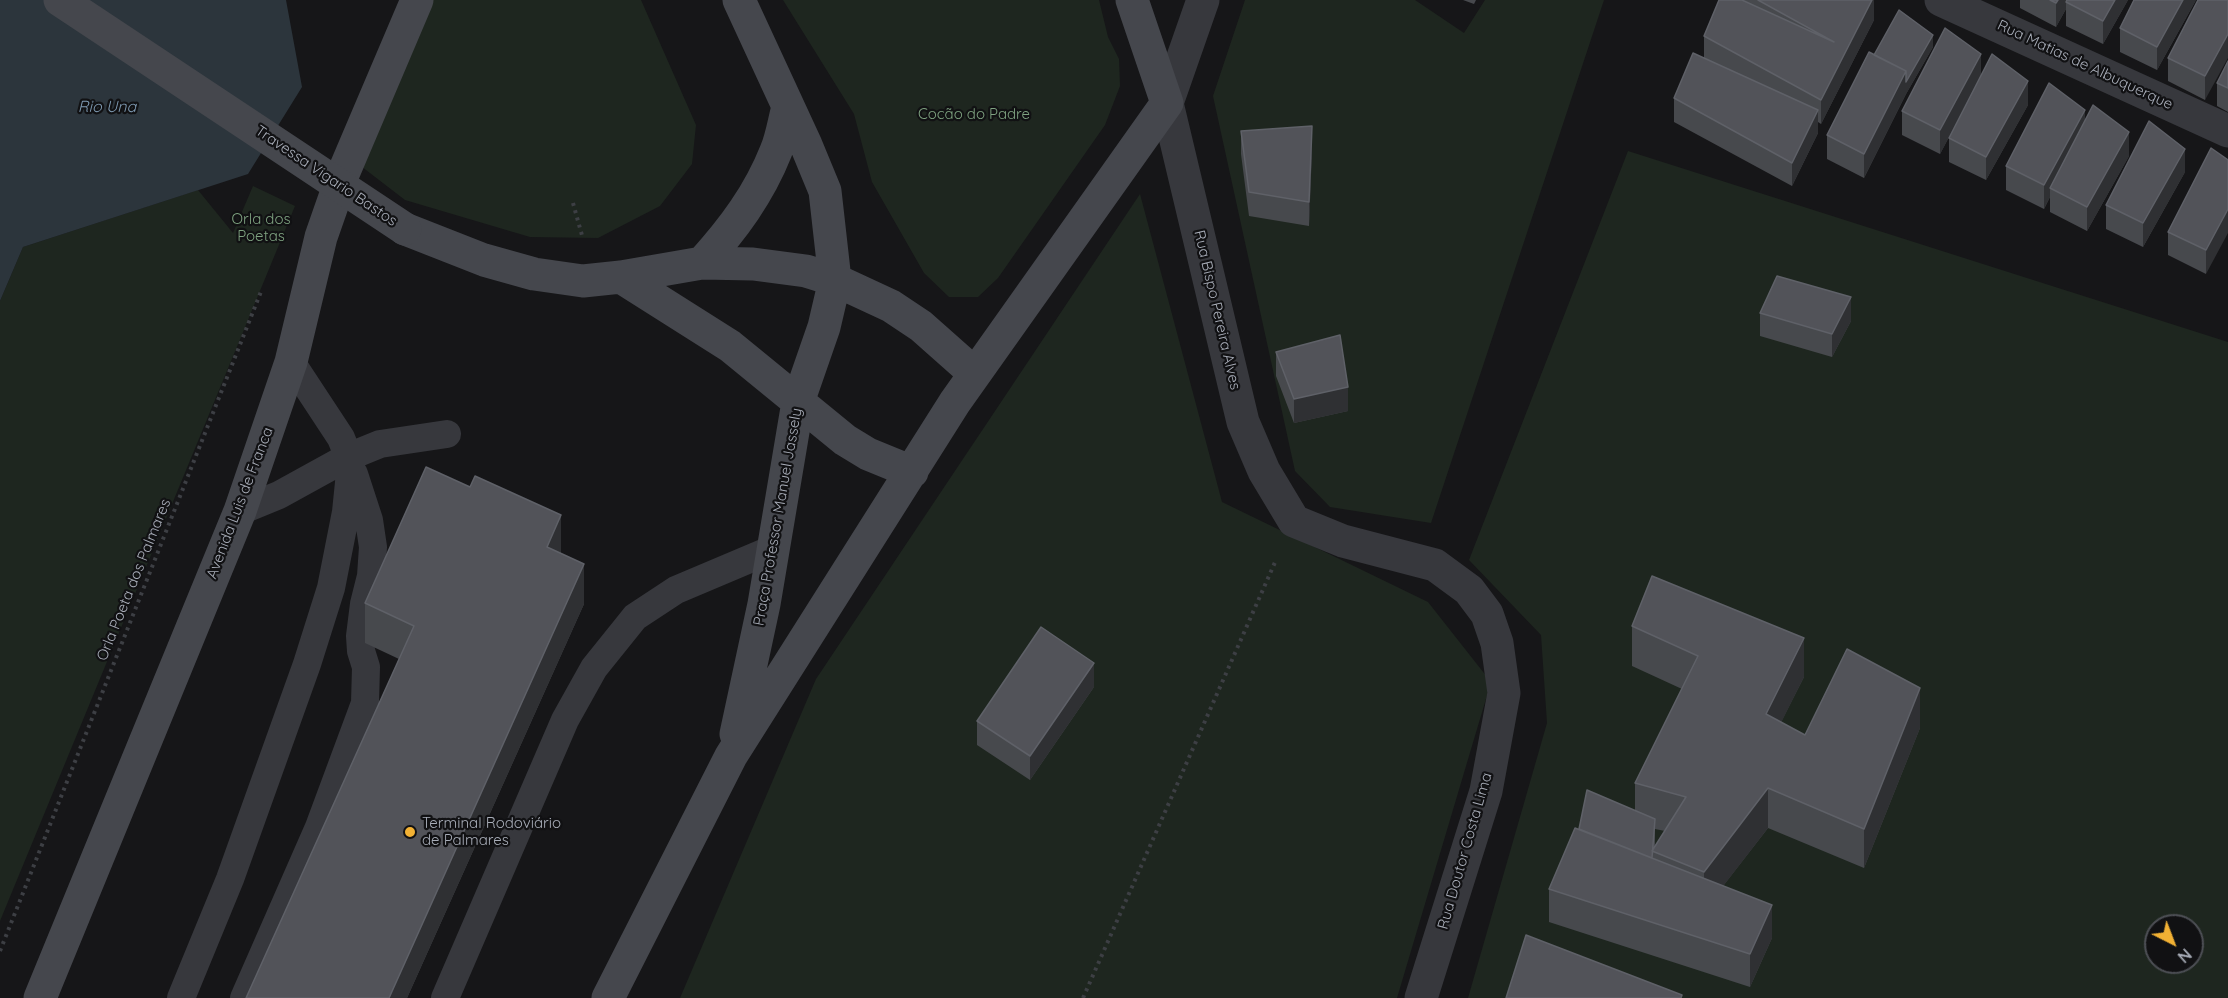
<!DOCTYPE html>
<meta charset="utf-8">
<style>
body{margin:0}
#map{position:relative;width:2228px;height:998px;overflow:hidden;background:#161618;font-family:Quicksand,sans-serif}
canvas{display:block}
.north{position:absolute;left:2144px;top:914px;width:60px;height:60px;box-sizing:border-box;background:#111113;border:2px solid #4d4f55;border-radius:50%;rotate:138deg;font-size:16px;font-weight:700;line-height:24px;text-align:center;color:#a8adb8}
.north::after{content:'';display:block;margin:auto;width:21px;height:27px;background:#f2b134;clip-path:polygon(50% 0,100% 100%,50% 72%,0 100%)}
</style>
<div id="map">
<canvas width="2228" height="998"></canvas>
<div class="north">N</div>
</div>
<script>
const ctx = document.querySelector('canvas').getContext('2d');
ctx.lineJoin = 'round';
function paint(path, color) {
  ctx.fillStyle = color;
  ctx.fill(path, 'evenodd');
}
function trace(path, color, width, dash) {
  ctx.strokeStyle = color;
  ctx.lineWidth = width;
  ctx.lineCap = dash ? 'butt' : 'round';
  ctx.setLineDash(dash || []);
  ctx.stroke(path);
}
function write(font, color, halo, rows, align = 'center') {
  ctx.font = font + ' Quicksand,sans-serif';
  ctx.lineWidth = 4.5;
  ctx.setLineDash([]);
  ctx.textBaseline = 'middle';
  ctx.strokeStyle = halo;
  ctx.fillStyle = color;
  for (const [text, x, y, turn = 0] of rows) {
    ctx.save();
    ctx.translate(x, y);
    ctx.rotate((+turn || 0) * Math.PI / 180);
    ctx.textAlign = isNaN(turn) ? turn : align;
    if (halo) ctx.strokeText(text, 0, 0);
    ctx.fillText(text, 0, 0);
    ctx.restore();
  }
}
const green = new Path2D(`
 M 423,0 L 641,0 L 696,125 L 692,164 L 660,206 L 598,238 L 530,237 L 405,200 L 353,160 Z
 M 783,0 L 1099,0 L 1108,37 L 1119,59 L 1120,86 L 1105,125 L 998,278 L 978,297 L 949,297 L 924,273 L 872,182 L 854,114 Z
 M 1245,0 L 1415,0 L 1464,33 L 1485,0 L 1604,0 L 1431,523 L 1330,507 L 1295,471 L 1213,96 Z
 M 1628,151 L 2228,342 L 2228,998 L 1468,998 L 1547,723 L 1541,635 L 1469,560 ZM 2156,926 L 2192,926 L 2192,962 L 2156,962 Z
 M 253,186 L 295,206 L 0,921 L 0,301 L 23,247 L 198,190 L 233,233 Z
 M 1140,194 L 1222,502 L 1428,602 L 1491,682 L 1397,998 L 680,998 L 816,679 Z`);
const water = new Path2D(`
 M 0,0 L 286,0 L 302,87 L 248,174 L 23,247 L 0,301 Z`);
const path = new Path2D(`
 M 573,203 L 583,239
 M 0,951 L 262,289
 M 1083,998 L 1276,560`);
const lane = new Path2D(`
 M 240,511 L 279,495 L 348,457 L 380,444 L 447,434
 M 181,998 L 230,879 L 307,664 L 331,588 L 346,512 L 351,463 L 341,438 L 291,362
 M 244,998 L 319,827 L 365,703 L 366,667 L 361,651 L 360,636 L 364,604 L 371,576 L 373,547 L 369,520 L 354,474
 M 445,998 L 565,720 L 594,668 L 635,617 L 676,590 L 773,549`);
const street = new Path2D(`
 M 1203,0 L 1167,103 L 1243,422 L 1264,471 L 1294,521 L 1343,541 L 1435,565 L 1469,590 L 1487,614 L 1497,643 L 1504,693 L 1486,791 L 1421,998
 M 1941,0 L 2228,131`);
const secondary = new Path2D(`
 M 405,229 L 484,260 L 534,274 L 583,281 L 621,277 L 702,263 L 753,264 L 806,271 L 835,280 L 891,306 L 921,326 L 974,373
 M 702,263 C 733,229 759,194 776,151 C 782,137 784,121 788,107
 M 621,277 L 730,346 L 845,440 L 868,454 L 912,472
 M 736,734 L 764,604 L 798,402 L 824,327 L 835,280 L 825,191 L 806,145 L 739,0
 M 40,998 L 240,511 L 291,362 L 321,237 L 343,174 L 417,0
 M 608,998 L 731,756 L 955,402 L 1167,103 L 1132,0`);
const secondaryBridge = new Path2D(`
 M 60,0 L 405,229`);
const wall = new Path2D(`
 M 1463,0 L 1476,0 L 1474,4 Z
 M 1719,0 L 1874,0 L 1874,20 L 1821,124 L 1818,122 L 1818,133 L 1792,186 L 1674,122 L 1674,98 L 1704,58 L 1704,36 Z
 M 2020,0 L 2128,0 L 2103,44 L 2066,26 L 2066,9 L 2056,27 L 2020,8 Z
 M 2196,0 L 2157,70 L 2120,52 L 2120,28 Z
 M 2228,0 L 2205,100 L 2168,81 L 2168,58 Z
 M 1933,47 L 1906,94 L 1864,178 L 1827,159 L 1827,135 L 1874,55 Z
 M 2228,61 L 2228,112 L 2217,106 L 2217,83 Z
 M 1981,75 L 2028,105 L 1986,180 L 1949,162 L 1949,138 L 1959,118 L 1940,154 L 1902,135 L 1902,111 Z
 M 2085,120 L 2129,156 L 2087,231 L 2050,212 L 2050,197 L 2044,209 L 2006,190 L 2006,166 Z
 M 1241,131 L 1312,150 L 1309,226 L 1249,216 L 1241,154 Z
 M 2211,148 L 2206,274 L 2168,255 L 2168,232 Z
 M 2185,172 L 2143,247 L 2106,229 L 2106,205 Z
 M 1760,313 L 1851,321 L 1832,357 L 1760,336 Z
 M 1276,352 L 1348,411 L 1294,423 L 1276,376 Z
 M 561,554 L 584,604 L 407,998 L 246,998 L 399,659 L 365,643 L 365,603 Z
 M 1632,626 L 1804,677 L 1781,722 L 1805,735 L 1920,728 L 1864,868 L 1768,828 L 1723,886 L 1772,938 L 1750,987 L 1549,922 L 1549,889 L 1579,829 L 1635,811 L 1635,783 L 1682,689 L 1632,666 ZM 1655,829 L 1665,831 L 1655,848 Z
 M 1094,687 L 1030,780 L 977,745 L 977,721 Z`);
const shadedWall = new Path2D(`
 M 1872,0 L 1874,0 L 1874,20 L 1821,124 L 1821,100 Z
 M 2058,0 L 2071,0 L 2066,2 L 2066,9 L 2056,27 L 2056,3 Z
 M 2115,0 L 2128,0 L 2103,44 L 2103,21 Z
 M 2183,0 L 2196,0 L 2157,70 L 2157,47 Z
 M 2228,34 L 2228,58 L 2205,100 L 2205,76 Z
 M 1933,35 L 1933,47 L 1906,94 L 1864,178 L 1864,154 L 1906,71 Z
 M 1981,54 L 1981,78 L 1940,154 L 1940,130 Z
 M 2028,81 L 2028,105 L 1986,180 L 1986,157 Z
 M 1818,110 L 1818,133 L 1792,186 L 1792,163 Z
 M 2085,110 L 2085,134 L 2050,188 L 2050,197 L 2044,209 L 2044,185 Z
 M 1312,126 L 1312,150 L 1309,226 L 1309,202 Z
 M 2129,132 L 2129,156 L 2087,231 L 2087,207 Z
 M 2185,149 L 2185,172 L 2143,247 L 2143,223 Z
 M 2228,209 L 2228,233 L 2206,274 L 2206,250 Z
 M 1851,297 L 1851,321 L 1832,357 L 1832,334 Z
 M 1348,387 L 1348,411 L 1294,423 L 1294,399 Z
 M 561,515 L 561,555 L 547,547 Z
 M 584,564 L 584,604 L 407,998 L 389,998 Z
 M 1804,638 L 1804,677 L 1766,753 L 1766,714 Z
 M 1094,663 L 1094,687 L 1030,780 L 1030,756 Z
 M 1920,688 L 1920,728 L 1864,868 L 1864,829 Z
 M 1768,788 L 1768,828 L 1704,911 L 1704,872 Z
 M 1772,905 L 1772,938 L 1750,987 L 1750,954 Z`);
const building = new Path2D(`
 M 1719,0 L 1742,0 L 1834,42 L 1758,0 L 1872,0 L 1821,100 L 1704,36 Z
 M 2050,0 L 2058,0 L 2056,3 Z
 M 2067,0 L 2115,0 L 2103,21 L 2066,2 Z
 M 2134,0 L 2183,0 L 2157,47 L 2120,28 Z
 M 2198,0 L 2228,0 L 2228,34 L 2205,76 L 2168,58 Z
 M 1899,10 L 1933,35 L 1906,82 L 1906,71 L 1874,55 Z
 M 1945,28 L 1981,54 L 1940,130 L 1902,111 Z
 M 1869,52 L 1906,71 L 1864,154 L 1827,135 Z
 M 1693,53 L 1818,110 L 1792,163 L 1674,98 Z
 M 1992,54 L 2028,81 L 1986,157 L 1949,138 Z
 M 2228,61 L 2228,88 L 2217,83 Z
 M 2049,83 L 2085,110 L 2044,185 L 2006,166 Z
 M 2093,105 L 2129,132 L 2087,207 L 2050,188 Z
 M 2149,121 L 2185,149 L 2143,223 L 2106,205 Z
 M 1312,126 L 1309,202 L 1249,192 L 1241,131 Z
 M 2211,148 L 2228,160 L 2228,209 L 2206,250 L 2168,232 Z
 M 1777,276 L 1851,297 L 1832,334 L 1760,313 Z
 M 1340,335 L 1348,387 L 1294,399 L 1276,352 Z
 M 426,467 L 470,487 L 475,476 L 561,515 L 547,547 L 584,564 L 389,998 L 246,998 L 414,626 L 365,603 Z
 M 1652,576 L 1804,638 L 1766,714 L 1805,735 L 1847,649 L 1920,688 L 1864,829 L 1768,788 L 1704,872 L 1652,851 L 1686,797 L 1635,783 L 1698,656 L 1632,626 Z
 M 1041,627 L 1094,663 L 1030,756 L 977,721 Z
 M 1587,790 L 1655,819 L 1652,858 L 1579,829 Z
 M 1575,828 L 1772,905 L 1750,954 L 1549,889 Z
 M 1526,935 L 1682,995 L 1681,998 L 1506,998 Z`);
const markers = [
 [410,832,6,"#f2b134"]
];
const streetNames = [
 ["Rua Matias de Albuquerque",2085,65,25],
 ["Travessa Vigario Bastos",326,176,34],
 ["Rua Bispo Pereira Alves",1217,310,77],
 ["Avenida Luis de Franca",240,503,-69],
 ["Praça Professor Manuel Jassely",778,517,-80],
 ["Orla Poeta dos Palmares",134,580,-68],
 ["Rua Doutor Costa Lima",1465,851,-74]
];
const parkNames = [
 ["Cocão do Padre",974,114],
 ["Orla dos",261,219],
 ["Poetas",261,236]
];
const poiNames = [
 ["Terminal Rodoviário",422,823],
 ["de Palmares",422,840]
];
const waterNames = [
 ["Rio Una",107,107]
];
paint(green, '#1e261f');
paint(water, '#2c353c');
trace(path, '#3d3f44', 4, [3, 4.5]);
trace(lane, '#37383d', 28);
trace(street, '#37383d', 33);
trace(secondary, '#45474d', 33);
trace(secondaryBridge, '#45474d', 33);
paint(wall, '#47494d');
paint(shadedWall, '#2f3033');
paint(building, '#525359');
trace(building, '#5f6168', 1.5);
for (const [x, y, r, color] of markers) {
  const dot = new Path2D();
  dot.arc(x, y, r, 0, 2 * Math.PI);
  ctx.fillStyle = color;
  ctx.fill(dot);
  trace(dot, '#111113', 2);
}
write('15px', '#a8adb8', '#111113', streetNames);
write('15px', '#7fa381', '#111113', parkNames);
write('15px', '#a8adb8', '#111113', poiNames, 'left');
write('italic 16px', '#7f9bb3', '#111113', waterNames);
</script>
